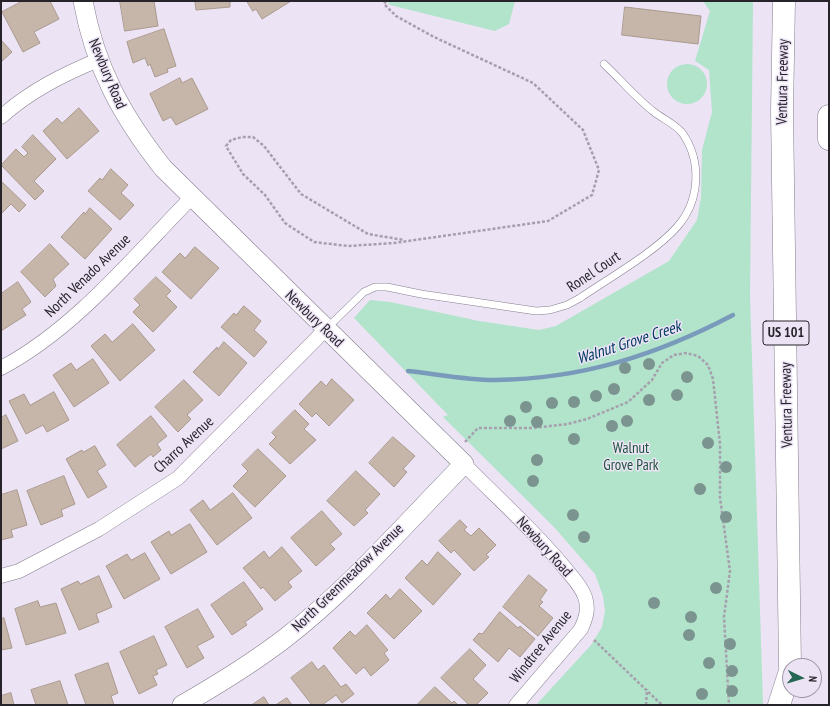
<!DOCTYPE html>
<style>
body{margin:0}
#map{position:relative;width:830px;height:706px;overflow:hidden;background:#ece3f5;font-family:"PT Sans Narrow",sans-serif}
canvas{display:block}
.frame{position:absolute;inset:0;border:2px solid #27232a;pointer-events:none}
.north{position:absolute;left:782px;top:658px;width:40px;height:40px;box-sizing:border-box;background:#ece3f5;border:1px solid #9d96a4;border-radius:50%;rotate:95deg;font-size:11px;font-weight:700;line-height:16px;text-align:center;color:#27232a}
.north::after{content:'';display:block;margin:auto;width:14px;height:18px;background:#256655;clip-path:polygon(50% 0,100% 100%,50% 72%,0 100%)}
</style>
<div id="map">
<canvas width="830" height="706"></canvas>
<div class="frame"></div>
<div class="north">N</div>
</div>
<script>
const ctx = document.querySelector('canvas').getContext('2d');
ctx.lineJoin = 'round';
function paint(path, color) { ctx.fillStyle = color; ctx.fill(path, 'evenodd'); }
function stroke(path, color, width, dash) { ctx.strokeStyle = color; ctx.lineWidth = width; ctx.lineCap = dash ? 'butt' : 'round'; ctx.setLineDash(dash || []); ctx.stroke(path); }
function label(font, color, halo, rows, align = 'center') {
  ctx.font = font + ' "PT Sans Narrow",sans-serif'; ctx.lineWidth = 3; ctx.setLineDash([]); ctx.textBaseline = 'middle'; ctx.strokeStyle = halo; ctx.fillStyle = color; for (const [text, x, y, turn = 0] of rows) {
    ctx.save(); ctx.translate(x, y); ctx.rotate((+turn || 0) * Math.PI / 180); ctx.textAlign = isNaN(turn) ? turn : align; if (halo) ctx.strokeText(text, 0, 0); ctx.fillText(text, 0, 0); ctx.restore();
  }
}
const green = new Path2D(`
 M387,1H515L509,24L495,31L390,5Z
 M703,1H753L750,296L763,705H536L591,645L602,627L605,611L603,596L595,574L553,526L443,417L448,415L354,318L370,300L390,302L479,321L539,330L556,326L669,261L697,220L701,197L702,150L712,112L709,70L695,61L710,11Z
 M667 84a20 20 0 1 1 40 0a20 20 0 1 1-40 0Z`);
const stream = new Path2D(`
 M408,371C436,374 466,380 495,380C582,379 657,355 733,315`);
const building = new Path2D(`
 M23,1H50L59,19L34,32L40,43L23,52L2,12Z
 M120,1H154L158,26L125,31Z
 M190,1H230V7L196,10L195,2Z
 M247,1H291L262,19L256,9L253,11Z
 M625,7L701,16L698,44L622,35Z
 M164,29L176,66L167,69L168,72L155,77L150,64L148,66L145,58L133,63L127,42Z
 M1,40L12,52L1,62Z
 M180,78L182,83L192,78L208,109L176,125L171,117L163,121L150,94Z
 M79,108L99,131L67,159L43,131L57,118L62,123Z
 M33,135L56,159L34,181L44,191L35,200L1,165L16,149L24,157L28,153L22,147Z
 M111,169L128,185L121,193L134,205L120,220L88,191L100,178L102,180Z
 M1,181L26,205L19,212L11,204L1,214Z
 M90,208L112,229L85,259L61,237L84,212L85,214Z
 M50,244L69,264L53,279L56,286L45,297L21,272Z
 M195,247L219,268L191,299L162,272L180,253L185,258Z
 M156,277L171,291L166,296L177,307L153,332L133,312L140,305L134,299Z
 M18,282L31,302L22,309L26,315L1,331V294Z
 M244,306L261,321L254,330L267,342L254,357L221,327L234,313L236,315Z
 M133,324L155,350L120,381L91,346L105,334L112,342Z
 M224,342L247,363L219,396L193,372L217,347L218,349Z
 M93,359L109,383L74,407L53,375L71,363L76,370Z
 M332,379L354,400L329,426L316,413L312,417L299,404L321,381L326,386Z
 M184,380L203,400L187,415L191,419L178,432L155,407Z
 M54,392L69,420L47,432L43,425L26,434L9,401L24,394L30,405Z
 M295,410L309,424L304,429L316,440L290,464L269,444L276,437L272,433Z
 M6,415L18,441L1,449V418Z
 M151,416L167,436L157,444L161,450L153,457L151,454L135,467L117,445Z
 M393,437L415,456L403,469L407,472L394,487L369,463Z
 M95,446L106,465L97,471L107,487L88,498L66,459L82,450L83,452Z
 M258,449L286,476L255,507L233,486L248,471L242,465Z
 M356,471L380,494L365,510L368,513L354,526L327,501Z
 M64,476L75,504L61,510L63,516L41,525L27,491Z
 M17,490L27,525L11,530L13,537L1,540V495Z
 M233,493L252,518L217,545L190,510L203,500L210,510Z
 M322,511L342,534L330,544L335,549L316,566L291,538Z
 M460,520L467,527L464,530L471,536L479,528L496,545L486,555L489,557L474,571L454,550L451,553L439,541Z
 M190,524L207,552L171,574L151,542L169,531L171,535Z
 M282,547L302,571L288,582L292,587L275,601L263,587L261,589L243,568L264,551L269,558Z
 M438,552L461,574L433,605L405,578L422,560L427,565Z
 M145,553L160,579L124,599L106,566L127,554L131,560Z
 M529,575L547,590L540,600L543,602L539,606L553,618L538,636L503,607Z
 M99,576L112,607L96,614L99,622L79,630L61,589L78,581L80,584Z
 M244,582L263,609L245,622L247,625L232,635L211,605Z
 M400,589L422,611L394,639L367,613L386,594L390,599Z
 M38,601L40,607L56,603L66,633L26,645L15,609Z
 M198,609L214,637L197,646L204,658L187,668L165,627Z
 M500,612L518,628L520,626L535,639L520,657L509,648L498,662L473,640L479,633L482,634Z
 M4,618L12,648L1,650V619Z
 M367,625L388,650L384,653L389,660L371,676L364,667L356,674L333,648L350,631L355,636Z
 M154,636L167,665L156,670L158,674L153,676L157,685L139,694L120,652Z
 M470,649L486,665L473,679L488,693L476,705H469L441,678Z
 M312,662L318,670L324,665L341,687L346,684L354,694L342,703L336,695L322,705H312L291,678Z
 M108,663L118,693L111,696L114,705H86L75,675Z
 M60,681L68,705H36L31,690Z
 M435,687L452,703L454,701L458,705H417Z
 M11,693L14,705H1V696Z
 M264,697L269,705H252Z
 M287,698L292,705H276Z`);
const path = new Path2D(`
 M386,1L384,4L396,16L434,37L533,83L583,130L599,170L592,195L548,221L394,243L348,246L314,242L285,223L265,195L243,174L226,146L231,140L242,137H253L264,146L301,194L368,234L404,240
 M465,442L478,428H533L568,424L587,419L628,402L652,380L662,363L674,355L686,353L698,356L708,365L713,379L720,444V498L730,571L724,617L729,705
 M594,640L662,705
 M646,705L647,689`);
const lane = new Path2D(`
 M327,328L364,292L375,287H387L421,294L536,311L550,310L567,305L580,298C609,278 655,252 677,227C700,201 702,162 683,134C677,125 663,119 654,112C636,98 621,80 604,64`);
const street = new Path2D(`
 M1,117C30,91 62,75 98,60
 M1,368C75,329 133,257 191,198
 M464,464C497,498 534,530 564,567C571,576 581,585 585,597C589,609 586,618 581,629L516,705
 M1,576L19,571L99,529L178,478L325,330`);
const secondary = new Path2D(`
 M83,1C95,67 122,116 163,168L464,464C406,523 349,589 284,639C251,664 217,685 182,705`);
const highway = new Path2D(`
 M784,1L782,111L790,666
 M829,116V139
 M779,705L790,671`);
const trees = [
 [649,364],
 [625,368],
 [687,377],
 [614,389],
 [677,395],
 [596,396],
 [649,400],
 [574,402],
 [552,403],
 [526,407],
 [510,421],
 [627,421],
 [537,422],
 [612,426],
 [574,439],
 [708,443],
 [537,460],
 [726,467],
 [533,481],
 [700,489],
 [573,515],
 [726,517],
 [584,537],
 [716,588],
 [654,603],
 [691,617],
 [689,635],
 [730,644],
 [709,663],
 [732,671],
 [732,691],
 [702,694]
];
const shields = [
 [786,333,46]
];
const shieldNames = [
 ["US 101",786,333]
];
const streetNames = [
 ["Newbury Road",107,74,67],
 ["Ventura Freeway",783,82,-89],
 ["Ronel Court",594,272,-34],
 ["North Venado Avenue",88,276,-44],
 ["Newbury Road",314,319,44],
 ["Ventura Freeway",787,405,-91],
 ["Charro Avenue",184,445,-43],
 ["Newbury Road",544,547,48],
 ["North Greenmeadow Avenue",348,578,-44],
 ["Windtree Avenue",541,647,-51]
];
const parkNames = [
 ["Walnut",631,449],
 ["Grove Park",631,466]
];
const waterNames = [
 ["Walnut Grove Creek",629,343,-18]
];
paint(green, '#b1e4ca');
stroke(stream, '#7a9abb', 4.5);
paint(building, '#c6b5a9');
stroke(building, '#aa998d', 1);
stroke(lane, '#857d8d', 8);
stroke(street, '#857d8d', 15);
stroke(secondary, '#857d8d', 20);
stroke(highway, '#857d8d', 23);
stroke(path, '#a69fad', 2.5, [3, 2]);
stroke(lane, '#fff', 7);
stroke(street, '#fff', 14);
stroke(secondary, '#fff', 19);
stroke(highway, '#fff', 22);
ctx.fillStyle = '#7c9490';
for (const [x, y] of trees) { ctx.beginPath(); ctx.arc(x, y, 6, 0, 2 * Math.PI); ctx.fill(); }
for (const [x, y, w] of shields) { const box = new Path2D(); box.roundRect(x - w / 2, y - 12, w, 24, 3); ctx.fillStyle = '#ece3f5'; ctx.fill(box); stroke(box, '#27232a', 1); }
label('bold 14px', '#27232a', null, shieldNames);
label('15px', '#27232a', '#ece3f5', streetNames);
label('15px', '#20533d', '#ece3f5', parkNames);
label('italic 16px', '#033a62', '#ece3f5', waterNames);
</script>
